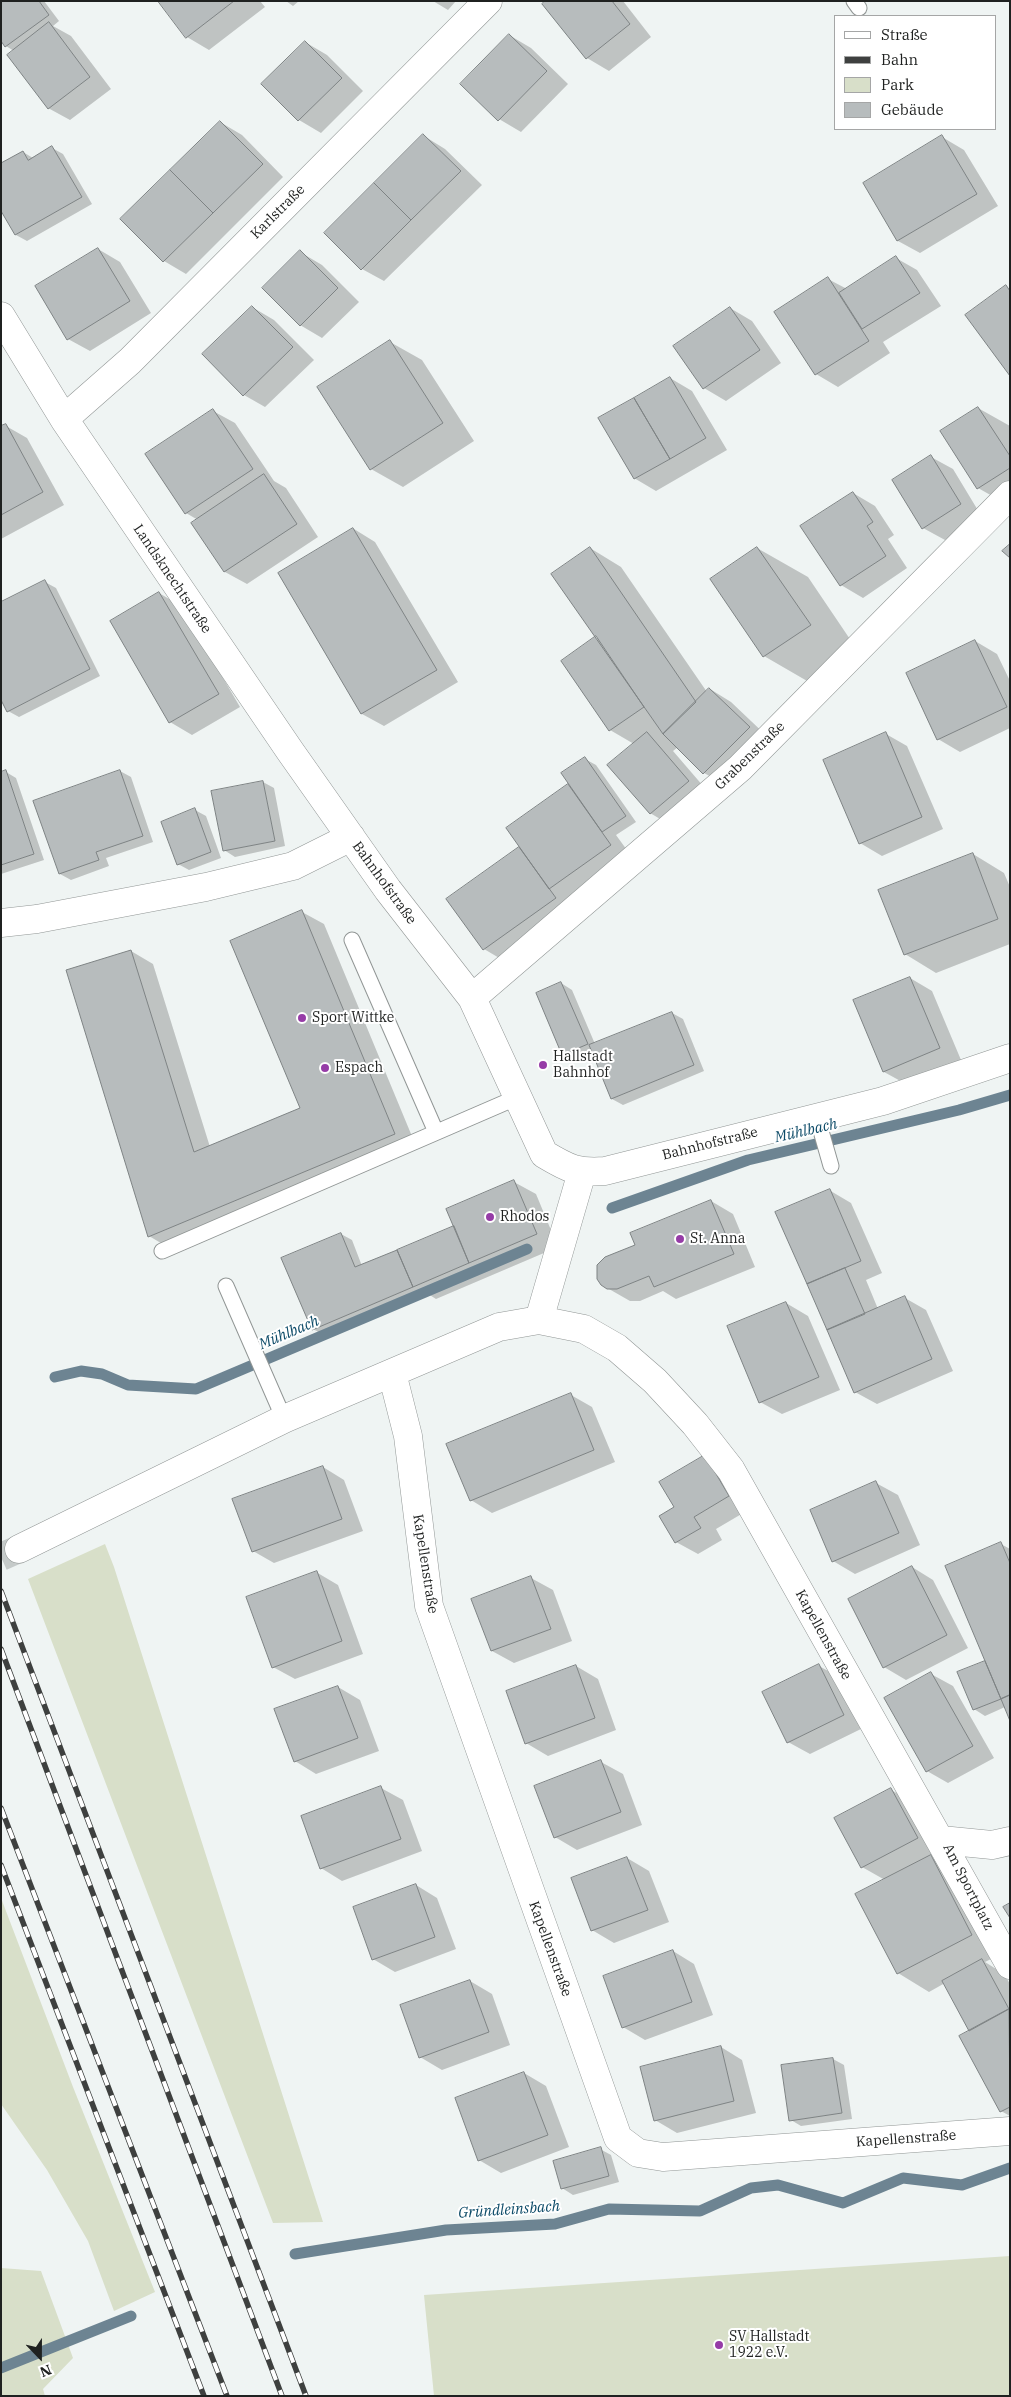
<!DOCTYPE html>
<meta charset="utf-8">
<style>
body{margin:0}
#map{position:relative;width:1011px;height:2397px;overflow:hidden;background:#eff4f3;font-family:"IBM Plex Serif",serif}
canvas{display:block}
.frame{position:absolute;inset:0;border:2px solid #1f2120;pointer-events:none}
.legend{position:absolute;left:834px;top:15px;width:162px;height:115px;box-sizing:border-box;background:#fff;border:1px solid #a5a6a6;margin:0;padding:6px 9px;list-style:none;font-size:15px;color:#1f2120}
.legend li{display:flex;align-items:center;gap:10px;height:25px}
.legend b{width:25px;border:1px solid #a5a6a6}
.north{position:absolute;left:15px;top:2332px;width:50px;height:50px;-webkit-text-stroke:4px #fff;paint-order:stroke;rotate:158deg;font-size:14px;font-weight:700;line-height:20px;text-align:center;color:#1f2120}
.north::after{content:'';display:block;margin:auto;width:18px;height:22px;background:#1f2120;clip-path:polygon(50% 0,100% 100%,50% 72%,0 100%)}
</style>
<div id="map">
<canvas width="1011" height="2397"></canvas>
<div class="frame"></div>
<ul class="legend">
<li><b style="height:6px;background:#fff"></b>Straße</li>
<li><b style="height:6px;background:#3e403f"></b>Bahn</li>
<li><b style="height:14px;background:#d8dfc9"></b>Park</li>
<li><b style="height:14px;background:#b7bcbd"></b>Gebäude</li>
</ul>
<div class="north">N</div>
</div>
<script>
const ctx = document.querySelector('canvas').getContext('2d');
ctx.lineJoin = 'round';
function paint(path, color) { ctx.fillStyle = color; ctx.fill(path, 'evenodd'); }
function stroke(path, color, width, dash) { ctx.strokeStyle = color; ctx.lineWidth = width; ctx.lineCap = dash ? 'butt' : 'round'; ctx.setLineDash(dash || []); ctx.stroke(path); }
function label(font, color, halo, rows, align = 'center') {
  ctx.font = font + ' "IBM Plex Serif",serif'; ctx.lineWidth = 4; ctx.setLineDash([]); ctx.textBaseline = 'middle'; ctx.strokeStyle = halo; ctx.fillStyle = color; for (const [text, x, y, turn = 0] of rows) {
    ctx.save(); ctx.translate(x, y); ctx.rotate((+turn || 0) * Math.PI / 180); ctx.textAlign = isNaN(turn) ? turn : align; if (halo) ctx.strokeText(text, 0, 0); ctx.fillText(text, 0, 0); ctx.restore();
  }
}
const green = new Path2D(`
 M105,1544L114,1567L323,2222L273,2223L28,1579Z
 M1,1898L73,2087L155,2292L114,2311L88,2241L47,2170L1,2104Z
 M1010,2256V2396H434L424,2295Z
 M1,2268L41,2271L73,2358L43,2389L45,2396H1Z`);
const shadow = new Path2D(`
 M1,1H44L59,21L53,26L71,36L111,89L70,120L48,108L14,51L6,46L1,39Z
 M160,1H260L265,7L209,50L187,37Z
 M286,1H299L293,6Z
 M433,1H456L448,10Z
 M547,1H623L651,37L609,71L587,58Z
 M509,35L531,48L568,84L521,132L499,119Z
 M305,42L327,55L363,91L321,133L299,120Z
 M220,122L242,135L283,177L186,274L164,261L122,219Z
 M424,136L445,149L482,185L384,281L362,269Z
 M942,137L964,150L998,206L920,253L898,241L864,184Z
 M52,148L63,154L92,204L27,241L16,235L1,208L23,152L33,158Z
 M98,249L120,262L151,313L90,351L68,339Z
 M300,252L322,265L359,302L322,338L300,325Z
 M896,258L917,270L941,306L883,342L890,353L838,387L816,374L828,279L847,289Z
 M252,307L274,320L314,360L265,407L244,395Z
 M730,308L752,321L781,363L726,401L704,388L675,346Z
 M390,342L422,360L474,441L403,487L371,469Z
 M670,378L692,391L727,450L656,491L634,478Z
 M978,408L1010,426V506L978,488Z
 M213,411L235,423L274,481L286,488L318,537L247,584L225,572L193,523L198,520L186,513Z
 M6,426L27,438L64,505L1,539V428Z
 M931,457L953,469L982,517L945,540L923,528Z
 M853,493L875,506L894,535L888,539L907,568L863,598L841,585Z
 M354,529L375,542L458,682L384,726L362,714L279,573Z
 M590,548L621,567L707,692L710,689L731,702L771,740L726,785L704,773L678,747L673,751L710,794L672,826L650,813L634,744L610,730L597,637Z
 M757,548L808,577L860,654L814,685L764,656Z
 M45,582L56,588L100,676L19,717L8,711Z
 M159,593L181,606L240,707L192,735L170,722Z
 M975,641L997,654L1010,681V728L960,752L938,739Z
 M886,734L907,746L943,829L882,856L860,843Z
 M585,759L596,765L636,822L616,835L632,857L506,962L484,949L448,899L521,848L568,785L573,789Z
 M120,771L131,777L153,842L106,858L109,866L71,880L60,874Z
 M6,772L16,778L44,860L1,874V773Z
 M263,782L274,788L285,846L235,857L224,850Z
 M195,810L206,816L221,858L189,870L178,864Z
 M973,854L1004,873L1010,887V944L936,973L905,954Z
 M302,912L324,924L416,1146L171,1249L149,1236L67,971L131,951L153,964L210,1147L301,1109Z
 M910,978L932,991L961,1060L906,1084L884,1072L855,1001Z
 M561,983L572,990L595,1044L672,1013L683,1019L704,1071L623,1105L612,1099L593,1052L574,1060L563,1054Z
 M514,1182L536,1194L558,1247L436,1299L425,1292L324,1335L313,1329L341,1234L352,1240L362,1266L455,1226Z
 M829,1190L851,1203L882,1273L866,1280L878,1309L905,1298L926,1310L953,1371L877,1404L855,1392L777,1213Z
 M711,1201L733,1214L755,1267L676,1299L663,1291L640,1301H630L602,1285L637,1246Z
 M786,1303L808,1316L840,1390L782,1414L760,1402Z
 M571,1395L592,1407L615,1462L492,1513L471,1500Z
 M705,1456L750,1509L716,1529L722,1540L698,1554L676,1542V1507Z
 M323,1467L344,1480L363,1531L274,1563L253,1551Z
 M876,1483L898,1495L920,1545L855,1574L833,1561Z
 M1001,1544L1010,1549V1717L1005,1707L985,1716L974,1709L986,1661Z
 M912,1567L933,1580L968,1648L906,1680L884,1667Z
 M316,1572L338,1585L363,1654L295,1679L273,1667Z
 M531,1578L553,1590L572,1641L514,1663L492,1651L473,1600Z
 M576,1666L598,1679L616,1730L548,1756L526,1743Z
 M819,1666L841,1678L865,1727L810,1754L788,1742Z
 M931,1674L953,1686L994,1758L948,1783L927,1771Z
 M338,1687L360,1700L379,1751L316,1774L295,1761Z
 M601,1762L623,1774L642,1825L577,1850L555,1837Z
 M381,1788L403,1800L422,1851L342,1881L321,1868Z
 M891,1790L913,1802L939,1851L929,1856L962,1875L1003,1953L985,1962L1004,1974L1010,1984V2116L1001,2111L971,2031L945,1983L929,1992L898,1973L885,1880L862,1867Z
 M627,1858L649,1871L669,1922L614,1943L592,1930Z
 M416,1885L437,1898L456,1949L395,1972L373,1959Z
 M673,1951L694,1964L713,2015L645,2040L623,2027Z
 M470,1981L492,1994L510,2045L442,2070L420,2057Z
 M721,2047L742,2060L756,2113L677,2133L655,2120Z
 M833,2059L844,2065L852,2119L801,2126L791,2120Z
 M524,2073L546,2086L569,2147L501,2173L479,2160Z
 M600,2149L611,2155L619,2182L573,2195L562,2188Z`);
const stream = new Path2D(`
 M612,1208L748,1160L959,1110L1010,1095
 M55,1377L81,1371L102,1374L128,1385L196,1389L527,1249
 M295,2254L446,2230L555,2224L609,2209L700,2211L751,2188L778,2185L843,2203L903,2178L962,2185L1010,2168
 M1,2368L131,2316`);
const building = new Path2D(`
 M1,1H39L49,15L5,47L1,41Z
 M158,1H234L186,38Z
 M545,1H612L630,24L586,59L542,4Z
 M49,22L90,77L48,109L7,55Z
 M509,34L547,71L498,121L460,84Z
 M305,41L342,78L298,121L261,84Z
 M220,121L263,164L213,213L170,170Z
 M423,134L461,171L411,220L374,183Z
 M942,135L977,194L897,241L863,183Z
 M52,146L82,197L15,235L1,211V163L23,151L28,160Z
 M170,170L213,213L163,262L120,219Z
 M374,183L411,220L361,270L324,233Z
 M98,248L130,301L67,340L35,286Z
 M300,250L338,288L300,326L262,288Z
 M896,256L920,293L862,329L839,293Z
 M828,277L869,341L815,375L774,312Z
 M1006,285L1010,291V376L965,315Z
 M252,306L293,347L243,396L202,354Z
 M730,307L760,350L703,389L673,346Z
 M390,340L443,423L370,470L317,387Z
 M670,377L706,438L670,459L634,398Z
 M634,398L670,459L634,479L598,418Z
 M978,407L1010,456V468L977,489L940,431Z
 M213,409L253,469L185,514L145,454Z
 M6,424L43,492L1,515V426Z
 M931,455L961,504L922,529L892,480Z
 M264,474L297,524L224,572L191,523Z
 M853,492L873,522L867,526L886,556L840,586L800,526Z
 M353,528L437,670L361,714L278,573Z
 M1010,544V558L1002,551Z
 M590,547L696,702L663,734L551,574Z
 M757,547L811,625L763,657L710,579Z
 M45,580L90,669L7,712L1,700V602Z
 M159,592L219,694L169,723L110,621Z
 M596,636L644,707L609,731L561,661Z
 M975,640L1007,707L937,740L906,673Z
 M709,688L750,727L703,774L663,734Z
 M647,732L689,781L650,814L607,765Z
 M886,732L922,817L859,844L823,760Z
 M585,757L626,816L602,832L561,773Z
 M6,770L34,854L1,865V772Z
 M120,770L143,836L96,852L99,860L59,874L33,801Z
 M263,781L275,841L223,851L211,791Z
 M568,784L611,845L549,889L506,828Z
 M195,808L211,852L177,865L161,822Z
 M519,847L556,898L483,950L446,899Z
 M973,853L998,919L904,955L878,890Z
 M302,910L395,1134L148,1237L66,970L131,950L194,1152L300,1108L230,941Z
 M910,977L940,1048L883,1072L853,1000Z
 M561,982L588,1044L562,1055L536,993Z
 M672,1012L694,1065L611,1099L589,1045Z
 M514,1180L537,1234L469,1263L446,1209Z
 M830,1189L861,1261L807,1284L775,1212Z
 M711,1200L734,1254L654,1287L649,1276L617,1289H607L601,1285L597,1279V1265L605,1257L635,1245L630,1233Z
 M454,1226L469,1263L413,1287L397,1250Z
 M341,1233L355,1267L397,1250L413,1287L312,1330L281,1258Z
 M845,1268L865,1314L827,1330L807,1284Z
 M905,1296L932,1359L854,1393L827,1330Z
 M786,1302L819,1377L759,1403L727,1326Z
 M571,1393L594,1450L470,1501L446,1444Z
 M705,1455L729,1496L694,1517L701,1528L675,1543L659,1516L674,1507L659,1482Z
 M323,1466L342,1519L252,1552L232,1499Z
 M876,1481L899,1533L832,1562L810,1510Z
 M1001,1542L1010,1563V1695L1001,1699L945,1566Z
 M912,1566L947,1635L883,1668L848,1599Z
 M317,1571L342,1641L272,1668L246,1597Z
 M531,1576L551,1629L491,1651L471,1599Z
 M985,1661L1001,1699L973,1710L957,1672Z
 M819,1664L844,1715L787,1743L762,1692Z
 M576,1665L595,1718L525,1744L506,1691Z
 M931,1672L973,1746L926,1772L884,1698Z
 M338,1686L358,1738L294,1762L274,1709Z
 M1010,1695V1721L1001,1699Z
 M601,1760L621,1812L554,1838L534,1786Z
 M381,1786L401,1839L320,1869L301,1816Z
 M891,1788L918,1838L861,1868L834,1818Z
 M931,1855L972,1935L897,1974L855,1894Z
 M627,1857L648,1910L591,1931L571,1878Z
 M416,1884L435,1937L372,1960L353,1907Z
 M1010,1903V1918L1003,1907Z
 M673,1950L692,2002L622,2028L603,1976Z
 M982,1959L1009,2009L969,2031L942,1981Z
 M470,1980L489,2032L419,2058L400,2005Z
 M1009,2009L1010,2107L1000,2112L959,2036Z
 M721,2046L734,2101L654,2121L640,2067Z
 M833,2058L842,2113L789,2121L781,2065Z
 M524,2072L548,2135L478,2161L455,2098Z
 M601,2147L609,2176L561,2189L553,2161Z`);
const streetTunnel = new Path2D(`
 M1,1557L19,1549`);
const lane = new Path2D(`
 M854,1L859,8
 M352,940L436,1132
 M817,1117L831,1166
 M162,1251L518,1097
 M226,1286L284,1419`);
const street = new Path2D(`
 M1,316L64,419L290,751L388,890L472,998L544,1154C569,1169 577,1173 605,1171L883,1101L1010,1058
 M64,419L130,361L488,1
 M1,923L37,919L206,887L293,866L351,837
 M472,998L740,768L1010,495
 M539,1320L582,1172
 M392,1373L408,1436L429,1606L618,2138L638,2153L663,2157L1010,2131
 M19,1549L284,1419L499,1327L539,1320L584,1329L617,1348L655,1381L695,1424L731,1470L1010,1965
 M941,1840L992,1845L1010,1841`);
const rail = new Path2D(`
 M1,1591L306,2396
 M1,1649L282,2396
 M1,1808L227,2396
 M1,1865L204,2396`);
const markers = [
 [302,1018,5,"#963ca7"],
 [543,1065,5,"#963ca7"],
 [325,1068,5,"#963ca7"],
 [490,1217,5,"#963ca7"],
 [680,1239,5,"#963ca7"],
 [719,2345,5,"#963ca7"]
];
const streetNames = [
 ["Karlstraße",278,212,-45],
 ["Landsknechtstraße",172,579,56],
 ["Grabenstraße",750,756,-44],
 ["Bahnhofstraße",384,883,54],
 ["Bahnhofstraße",710,1144,-14],
 ["Kapellenstraße",425,1564,81],
 ["Kapellenstraße",823,1635,61],
 ["Am Sportplatz",968,1887,63],
 ["Kapellenstraße",550,1949,70],
 ["Kapellenstraße",906,2139,-4]
];
const poiNames = [
 ["Sport Wittke",312,1018],
 ["Hallstadt",553,1057],
 ["Bahnhof",553,1073],
 ["Espach",335,1068],
 ["Rhodos",500,1217],
 ["St. Anna",690,1239],
 ["SV Hallstadt",729,2337],
 ["1922 e.V.",729,2353]
];
const waterNames = [
 ["Mühlbach",806,1131,-13],
 ["Mühlbach",289,1333,-23],
 ["Gründleinsbach",509,2210,-4]
];
paint(green, '#d8dfc9');
paint(shadow, '#0003');
stroke(stream, '#6d8492', 11);
paint(building, '#b7bcbd');
stroke(building, '#7e8384', 1);
stroke(streetTunnel, '#c5cac9', 28, [28, 14]);
stroke(lane, '#919695', 17);
stroke(street, '#919695', 29);
stroke(lane, '#fff', 15);
stroke(street, '#fff', 28);
stroke(rail, '#3e403f', 5.5);
stroke(rail, '#fff', 4, [11]);
for (const [x, y, r, color] of markers) { const dot = new Path2D(); dot.arc(x, y, r, 0, 2 * Math.PI); ctx.fillStyle = color; ctx.fill(dot); stroke(dot, '#fff', 2); }
label('14px', '#1f2120', '#fff', streetNames);
label('14px', '#1f2120', '#fff', poiNames, 'left');
label('italic 15px', '#0d4b68', '#fff', waterNames);
</script>
